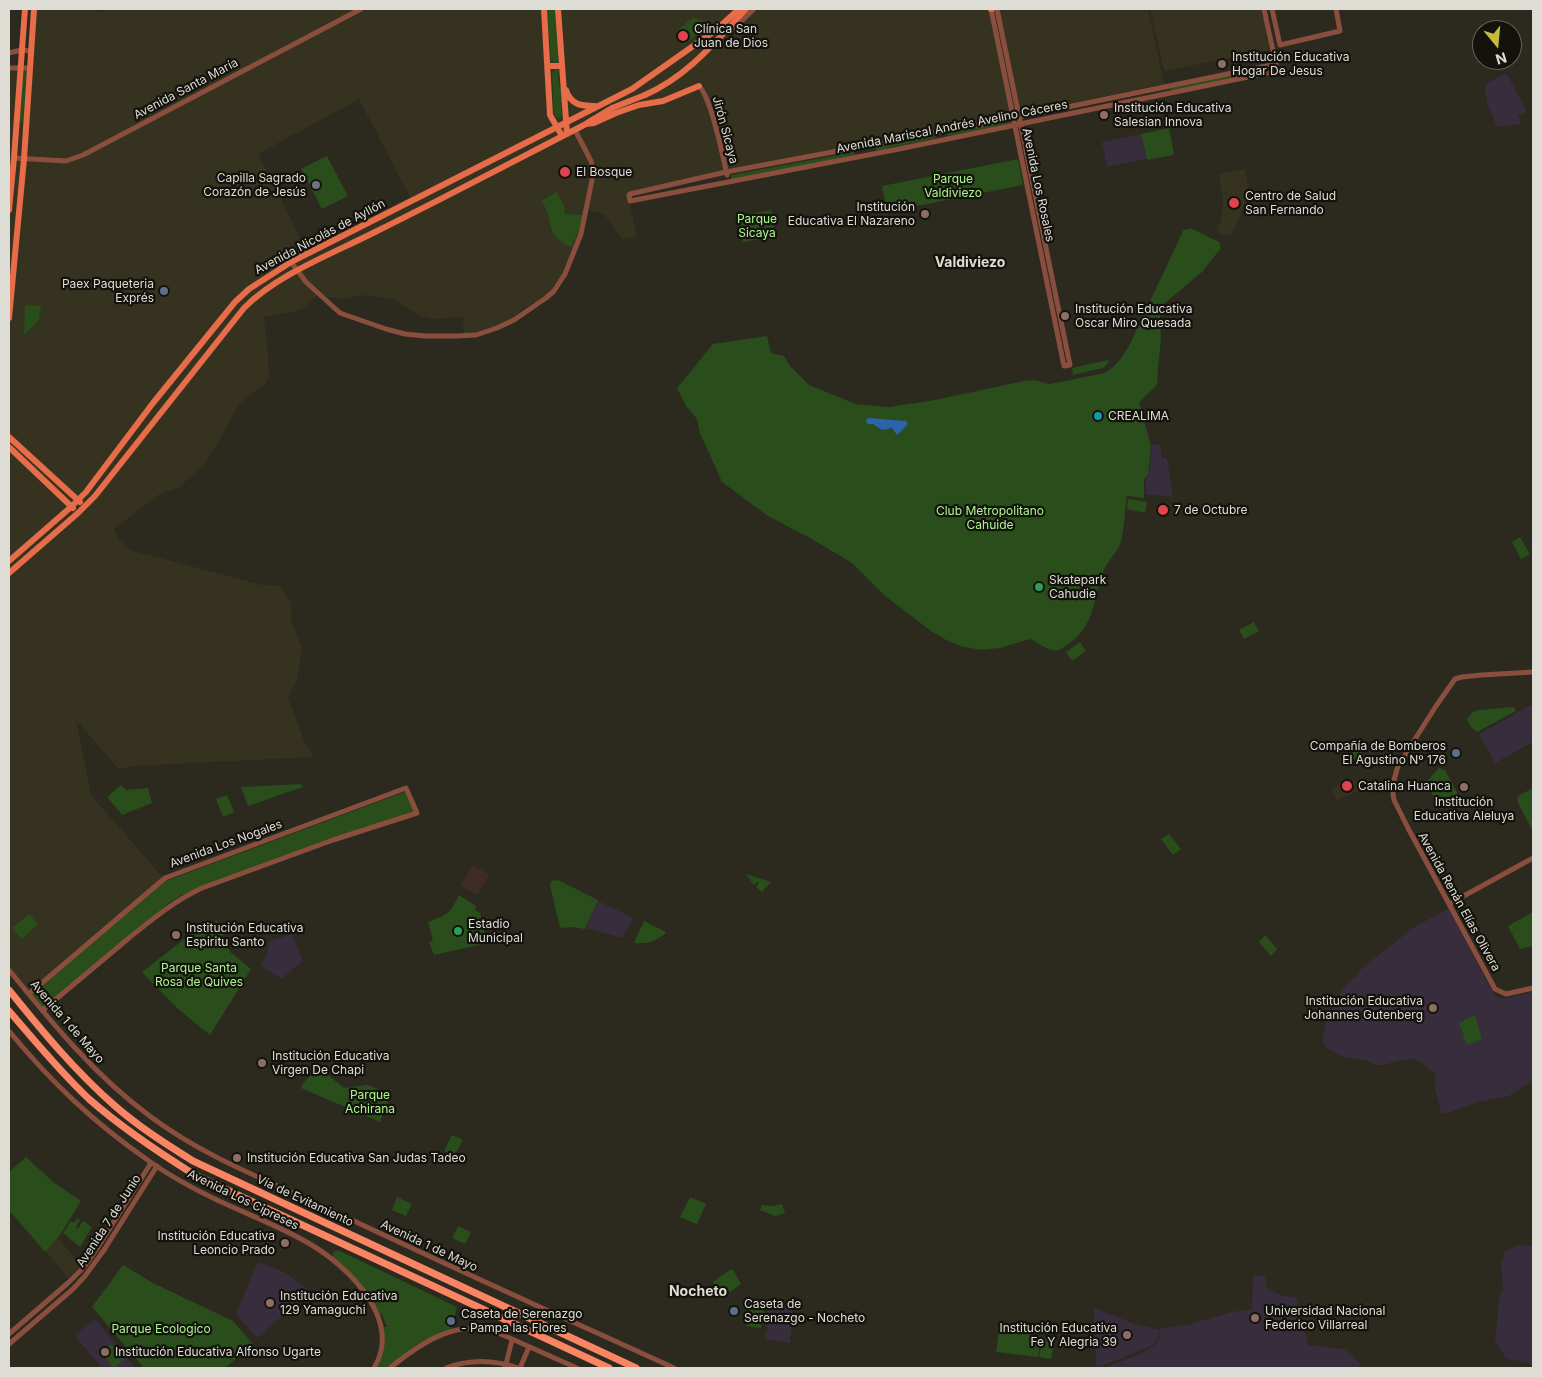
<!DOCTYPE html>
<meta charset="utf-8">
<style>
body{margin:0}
#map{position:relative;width:1542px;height:1377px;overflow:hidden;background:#2c2a1e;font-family:Inter,sans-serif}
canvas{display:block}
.frame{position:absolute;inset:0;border:10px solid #deddd5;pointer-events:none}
.north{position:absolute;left:1472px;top:20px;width:50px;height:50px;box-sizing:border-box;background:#14120d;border:1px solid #65635d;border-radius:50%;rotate:163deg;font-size:14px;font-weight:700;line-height:20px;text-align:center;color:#deddd5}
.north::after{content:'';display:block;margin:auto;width:18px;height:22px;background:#c7bb3c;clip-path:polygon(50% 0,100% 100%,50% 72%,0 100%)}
</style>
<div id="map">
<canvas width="1542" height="1377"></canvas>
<div class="frame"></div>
<div class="north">N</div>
</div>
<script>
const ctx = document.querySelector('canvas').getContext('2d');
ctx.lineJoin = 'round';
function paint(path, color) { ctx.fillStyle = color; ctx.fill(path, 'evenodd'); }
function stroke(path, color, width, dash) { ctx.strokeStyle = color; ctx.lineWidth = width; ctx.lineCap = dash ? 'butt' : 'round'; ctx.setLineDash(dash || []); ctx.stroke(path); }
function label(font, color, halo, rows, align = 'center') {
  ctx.font = font + ' Inter,sans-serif'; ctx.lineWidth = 4.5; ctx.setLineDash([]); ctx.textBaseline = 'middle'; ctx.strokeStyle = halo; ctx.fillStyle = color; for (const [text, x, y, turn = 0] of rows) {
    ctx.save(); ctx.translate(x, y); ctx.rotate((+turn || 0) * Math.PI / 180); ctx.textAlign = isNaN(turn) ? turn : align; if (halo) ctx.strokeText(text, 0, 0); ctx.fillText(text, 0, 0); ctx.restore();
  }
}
const commercial = new Path2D(`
 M473,865L490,875L477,895L460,886Z`);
const built = new Path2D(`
 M36,9H97V13L107,9H1148L1164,84L991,120L627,193L637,236L622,239L604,214L585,209L579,234L562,276L548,294L536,302L523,308L513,319L495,328L475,333L464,334L463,317L433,319L418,315L393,299L360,295L346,299L316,296L301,310L264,317L268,354L269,376L265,385L256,390L239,404L224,432L204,465L178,488L158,495L114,529L119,540L130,550L262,585L280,586L291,603V619L302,649L297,680L288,698L304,741L314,757L132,766L119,769L76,720L91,795L161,875V879L29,993L9,975V70L32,66ZM359,99L410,197L307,251L258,154Z
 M1150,9H1261L1270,50L1164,71Z
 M1245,169L1248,187L1245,204L1234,230L1231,234L1224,235L1217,231L1221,218L1223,201L1219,174Z
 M1346,779L1358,782V791L1337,800L1331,790Z
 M58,1238L81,1265L68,1278L46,1251Z`);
const education = new Path2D(`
 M1504,74H1507L1527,112L1518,115L1521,124L1497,127L1488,105L1485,90L1487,84Z
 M1141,134L1146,159L1107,167L1102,142Z
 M1152,444L1160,445L1162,458H1167L1173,497L1146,494L1145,479L1149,475Z
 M1531,705H1533V742L1495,763L1479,734Z
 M598,901L633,918L622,938L586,928Z
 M1449,908L1494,995L1503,999L1533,992V1082L1526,1085L1509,1096L1478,1102L1445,1114L1441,1113L1440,1108L1435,1089V1073L1420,1062L1414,1059L1400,1060L1384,1065H1375L1368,1061L1344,1057L1334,1052L1327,1048L1322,1040L1326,1023L1344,987L1350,981L1358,975L1361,969L1413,928Z
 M292,934L303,961L296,966L282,979L261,966L268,951L269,941Z
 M1517,1245L1533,1246V1368L1527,1362L1511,1360L1506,1358L1495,1340L1499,1299L1503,1289L1501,1262L1505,1252Z
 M258,1262L284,1272L311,1291L257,1338L236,1314Z
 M1265,1275L1266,1285L1269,1290L1283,1296L1296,1297L1308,1345L1344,1349L1361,1364L1358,1368H1104L1142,1353L1154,1346L1159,1338L1161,1328L1187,1325L1232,1312L1252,1309L1253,1276Z
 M768,1301L791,1303L793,1305L790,1343L765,1339V1333L767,1332V1328L766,1326Z
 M1094,1308L1135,1324L1160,1330L1157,1340L1151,1346L1097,1368L1096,1364Z
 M95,1319L135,1368H102L75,1336Z`);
const green = new Path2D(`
 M547,9H557L559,61L556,63L551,61Z
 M694,18C696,18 709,23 711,23L684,45L675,32C683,28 687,20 694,18Z
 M1271,66L1272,71L1174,91L1171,90L1169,88Z
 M556,69L561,72L558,73L559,86L562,89L561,109L562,115L559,118L556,117L554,113L552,72Z
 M22,71H27L23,121H18Z
 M1011,120L1010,124L948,136L946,133Z
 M1169,128L1174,153L1173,155L1147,160L1141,134Z
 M935,134L936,138L876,151L875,146Z
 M854,152L855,155L731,180V175Z
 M327,156L348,196L322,209L301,169Z
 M1018,159L1023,185L887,212L882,186Z
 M556,192L564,205L565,214L583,215L578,234L571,247C542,235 556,219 541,201Z
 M771,210L776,236L743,242L738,216Z
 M1190,228L1219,242L1221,248L1202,272L1160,307L1161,340L1158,367L1157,384L1154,388L1139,402L1151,446L1148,475L1144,479V498L1127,496C1125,507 1124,533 1121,542C1117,553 1107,561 1103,572C1091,607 1095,632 1057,651L1048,649L1030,639L1000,648L981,650L961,646L946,640L931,631L884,595L852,563L810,538L768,516L722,482L700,433L697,419L686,406L677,388L713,344L767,336L771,353L784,356L790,366L809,385L856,404L889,407L935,400L1024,381L1035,380L1049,384L1055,383L1105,373L1113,367L1120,360L1129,346L1184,229L1186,230Z
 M25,305L41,306L39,320L24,335Z
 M1108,360L1109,362L1103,368L1073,375L1072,368Z
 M1128,499L1147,502L1145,513L1127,509Z
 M1520,537L1530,554L1521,559L1512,542Z
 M1254,622L1259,631L1244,639L1239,630Z
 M1080,642L1086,651L1072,661L1066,652Z
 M1514,707L1516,711L1477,732L1470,726L1467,719L1473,712L1479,710Z
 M1359,740L1363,757L1353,760L1349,742Z
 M1439,768L1445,770L1460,798L1440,809L1427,784L1428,780Z
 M301,784L303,787L248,806L241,787Z
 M121,785L126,790L148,788L152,803L122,815L108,798L109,795Z
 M1533,788V831L1518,803L1517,798L1520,795Z
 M407,791L415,812L258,866L182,895L169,903L43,1008L32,995L163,882Z
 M227,795L234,812L223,817L216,799Z
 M1169,834L1181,849L1173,855L1161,839Z
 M746,874L771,882L762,892L756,887L759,883L757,882L754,885Z
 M558,880L598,900L585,929L572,927L560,928L550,885L552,881Z
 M459,895L476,906L475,910L480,913L487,943L434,955L429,942L433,940L428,922C447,915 450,914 459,895Z
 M1533,912V946L1520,949L1508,926Z
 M29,914L38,924L22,939L12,928Z
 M217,921L230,952L251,969L210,1035L176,1007L142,972L196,930Z
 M644,921L666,932V933C655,942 647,944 634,943Z
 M1265,935L1277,949L1271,956L1259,942Z
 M1475,1015L1482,1039L1468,1045L1463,1037L1464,1036L1459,1023Z
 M318,1067L344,1088L368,1085L391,1095L380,1122L301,1088C306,1075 313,1078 318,1067Z
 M452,1135L463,1140L454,1156L444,1151Z
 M26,1157L53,1182L81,1201L58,1238L45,1252L9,1210V1172Z
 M397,1197L412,1204L406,1216L392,1210Z
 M690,1197L706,1204L697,1224L680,1217Z
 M782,1204L785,1213L775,1216L760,1210L762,1205L772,1206Z
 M77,1218L80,1220L76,1227L78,1229L83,1221L92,1227L80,1247L63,1233L71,1221L74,1223Z
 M458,1226L471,1232L465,1244L452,1238Z
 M338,1250L457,1307L451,1330L429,1338L414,1346L387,1368H377L383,1353L384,1327H387L382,1314L379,1313L333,1258V1252Z
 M123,1265L153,1283L233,1321L253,1344L225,1368H144L92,1307Z
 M731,1269L733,1270L741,1284L720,1299L715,1291L713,1282Z
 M749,1302L765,1304L761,1328L746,1326Z
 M999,1330L1041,1336L1038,1357L996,1352Z
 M1043,1337L1055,1339L1051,1359L1039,1357Z
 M111,1344L124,1359L114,1368L101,1353Z`);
const water = new Path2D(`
 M869,418L906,421L908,424L897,435L892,428L882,430L873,424H867L866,420Z`);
const minor = new Path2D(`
 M991,9L1064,366L1070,365L997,9
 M1264,9L1266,18V19L1276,64L1277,71L899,149L630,201L629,195L630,194L726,172L1014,118L1276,64
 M1272,9L1280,45L1340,31L1336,9
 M731,31L754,9
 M9,53L21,50L31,51
 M9,68H30
 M699,86C711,97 723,157 727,175
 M14,158L66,161L83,155L361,9
 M291,262L306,282L340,313L386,329L405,334L426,336H456L476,335L497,328L514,320L546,298L554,291L565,274L581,234L592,180L593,169L591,161L575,130
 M1533,672L1482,675L1462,677L1455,679L1436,706L1398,766L1392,787L1394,800L1408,828L1495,989L1506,994L1533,988
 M1449,904L1533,858
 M9,970C52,1023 95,1076 151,1117C206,1158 271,1182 333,1211C446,1265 560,1316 674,1368
 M29,994L165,878L406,788L417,813L333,840L202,888C174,901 153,919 129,938C100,962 72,986 43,1010
 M9,1031C52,1083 93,1122 149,1161C170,1176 192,1188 215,1199C246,1214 280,1226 310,1244C349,1267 403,1320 374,1368
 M9,1334L68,1283L84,1267L98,1247L151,1163
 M9,1344L73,1289L85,1276L104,1250L157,1166
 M390,1368C418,1345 455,1319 494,1331L577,1368
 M446,1368C470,1359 495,1360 518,1368
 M505,1368L512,1340
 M520,1368L529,1347`);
const major = new Path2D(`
 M544,9L550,115L562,136
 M558,9L567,134
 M991,9H992
 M548,66H562
 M566,90C571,105 581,106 595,106
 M587,123L612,108L645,95
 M9,210L14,158L25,9
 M9,318L24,159L34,9
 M9,437L80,502
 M9,447L73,508
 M9,561L71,507L86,492L153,403L235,302L249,289L291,262L632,89L716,30L739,9
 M9,573L78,513L95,496L244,308C278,274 332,254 375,232C446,197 516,160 586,124L594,123L616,113L639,105L663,101L699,86`);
const highway = new Path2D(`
 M9,990C42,1031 75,1071 115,1106C139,1127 166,1144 193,1161L636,1368
 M9,1011C35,1041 60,1072 89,1099C122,1128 158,1152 195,1175L609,1368`);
const majorBridge = new Path2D(`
 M645,95C688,76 715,42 746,9`);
const markers = [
 [683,36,6,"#e0444e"],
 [1222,64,5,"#8d6e63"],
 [1104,115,5,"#8d6e63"],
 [565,172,6,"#e0444e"],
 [316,185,5,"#6b7280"],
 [1234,203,6,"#e0444e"],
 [925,214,5,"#8d6e63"],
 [164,291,5,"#5c6f8a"],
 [1065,316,5,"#8d6e63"],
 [1098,416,5,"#0f9aa8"],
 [1163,510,6,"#e0444e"],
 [1039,587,5,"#2e9e5b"],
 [1456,753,5,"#5c6f8a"],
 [1347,786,6,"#e0444e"],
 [1464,787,5,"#8d6e63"],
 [458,931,5,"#2e9e5b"],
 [176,935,5,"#8d6e63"],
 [1433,1008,5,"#8d6e63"],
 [262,1063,5,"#8d6e63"],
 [237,1158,5,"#8d6e63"],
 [285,1243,5,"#8d6e63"],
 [270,1303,5,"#8d6e63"],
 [734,1311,5,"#5c6f8a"],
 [1255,1318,5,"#8d6e63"],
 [451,1321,5,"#5c6f8a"],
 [1127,1335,5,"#8d6e63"],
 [105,1352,5,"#8d6e63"]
];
const poiNames = [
 ["Clínica San",694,29],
 ["Juan de Dios",694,43],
 ["Institución Educativa",1232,57],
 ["Hogar De Jesus",1232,71],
 ["Institución Educativa",1114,108],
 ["Salesian Innova",1114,122],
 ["El Bosque",576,172],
 ["Capilla Sagrado",306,178,"right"],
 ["Corazón de Jesús",306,192,"right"],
 ["Centro de Salud",1245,196],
 ["San Fernando",1245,210],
 ["Institución",915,207,"right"],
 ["Educativa El Nazareno",915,221,"right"],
 ["Paex Paqueteria",154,284,"right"],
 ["Exprés",154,298,"right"],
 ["Institución Educativa",1075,309],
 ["Oscar Miro Quesada",1075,323],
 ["CREALIMA",1108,416],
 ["7 de Octubre",1174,510],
 ["Skatepark",1049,580],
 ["Cahudie",1049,594],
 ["Compañía de Bomberos",1446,746,"right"],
 ["El Agustino Nº 176",1446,760,"right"],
 ["Catalina Huanca",1358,786],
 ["Institución",1464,802,"center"],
 ["Educativa Aleluya",1464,816,"center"],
 ["Estadio",468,924],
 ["Municipal",468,938],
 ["Institución Educativa",186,928],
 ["Espiritu Santo",186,942],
 ["Institución Educativa",1423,1001,"right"],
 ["Johannes Gutenberg",1423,1015,"right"],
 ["Institución Educativa",272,1056],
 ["Virgen De Chapi",272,1070],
 ["Institución Educativa San Judas Tadeo",247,1158],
 ["Institución Educativa",275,1236,"right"],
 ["Leoncio Prado",275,1250,"right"],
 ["Institución Educativa",280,1296],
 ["129 Yamaguchi",280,1310],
 ["Caseta de",744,1304],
 ["Serenazgo - Nocheto",744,1318],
 ["Universidad Nacional",1265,1311],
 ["Federico Villarreal",1265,1325],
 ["Caseta de Serenazgo",461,1314],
 ["- Pampa las Flores",461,1328],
 ["Institución Educativa",1117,1328,"right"],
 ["Fe Y Alegria 39",1117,1342,"right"],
 ["Institución Educativa Alfonso Ugarte",115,1352]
];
const streetNames = [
 ["Avenida Santa María",186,89,-28],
 ["Avenida Mariscal Andrés Avelino Cáceres",952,127,-11],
 ["Jirón Sicaya",725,130,75],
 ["Avenida Los Rosales",1038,185,78],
 ["Avenida Nicolás de Ayllón",320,237,-28],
 ["Avenida Los Nogales",226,844,-20],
 ["Avenida Renán Elías Olivera",1459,902,61],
 ["Avenida 1 de Mayo",67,1022,49],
 ["Avenida Los Cipreses",243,1200,26],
 ["Vía de Evitamiento",305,1201,25],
 ["Avenida 7 de Junio",109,1221,-57],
 ["Avenida 1 de Mayo",429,1246,25]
];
const parkNames = [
 ["Parque",953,179],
 ["Valdiviezo",953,193],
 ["Parque",757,219],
 ["Sicaya",757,233],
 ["Club Metropolitano",990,511],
 ["Cahuide",990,525],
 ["Parque Santa",199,968],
 ["Rosa de Quives",199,982],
 ["Parque",370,1095],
 ["Achirana",370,1109],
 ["Parque Ecologico",161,1329]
];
const neighbourhoodNames = [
 ["Valdiviezo",970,263],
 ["Nocheto",698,1292]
];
paint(commercial, '#3f2c27');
paint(built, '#363220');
paint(education, '#372d3c');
paint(green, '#294d1b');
paint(water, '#2c63aa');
stroke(minor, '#894e3d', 5);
stroke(major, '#e66c4a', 6);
stroke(highway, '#f98564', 7);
stroke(majorBridge, '#e66c4a', 6);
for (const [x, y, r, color] of markers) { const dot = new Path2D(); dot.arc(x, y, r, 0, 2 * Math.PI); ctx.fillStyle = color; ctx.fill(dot); stroke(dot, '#14120d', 2); }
label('12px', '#deddd5', '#14120d', poiNames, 'left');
label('12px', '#deddd5', '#14120d', streetNames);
label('12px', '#aaf78e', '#14120d', parkNames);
label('bold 14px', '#deddd5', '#14120d', neighbourhoodNames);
</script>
